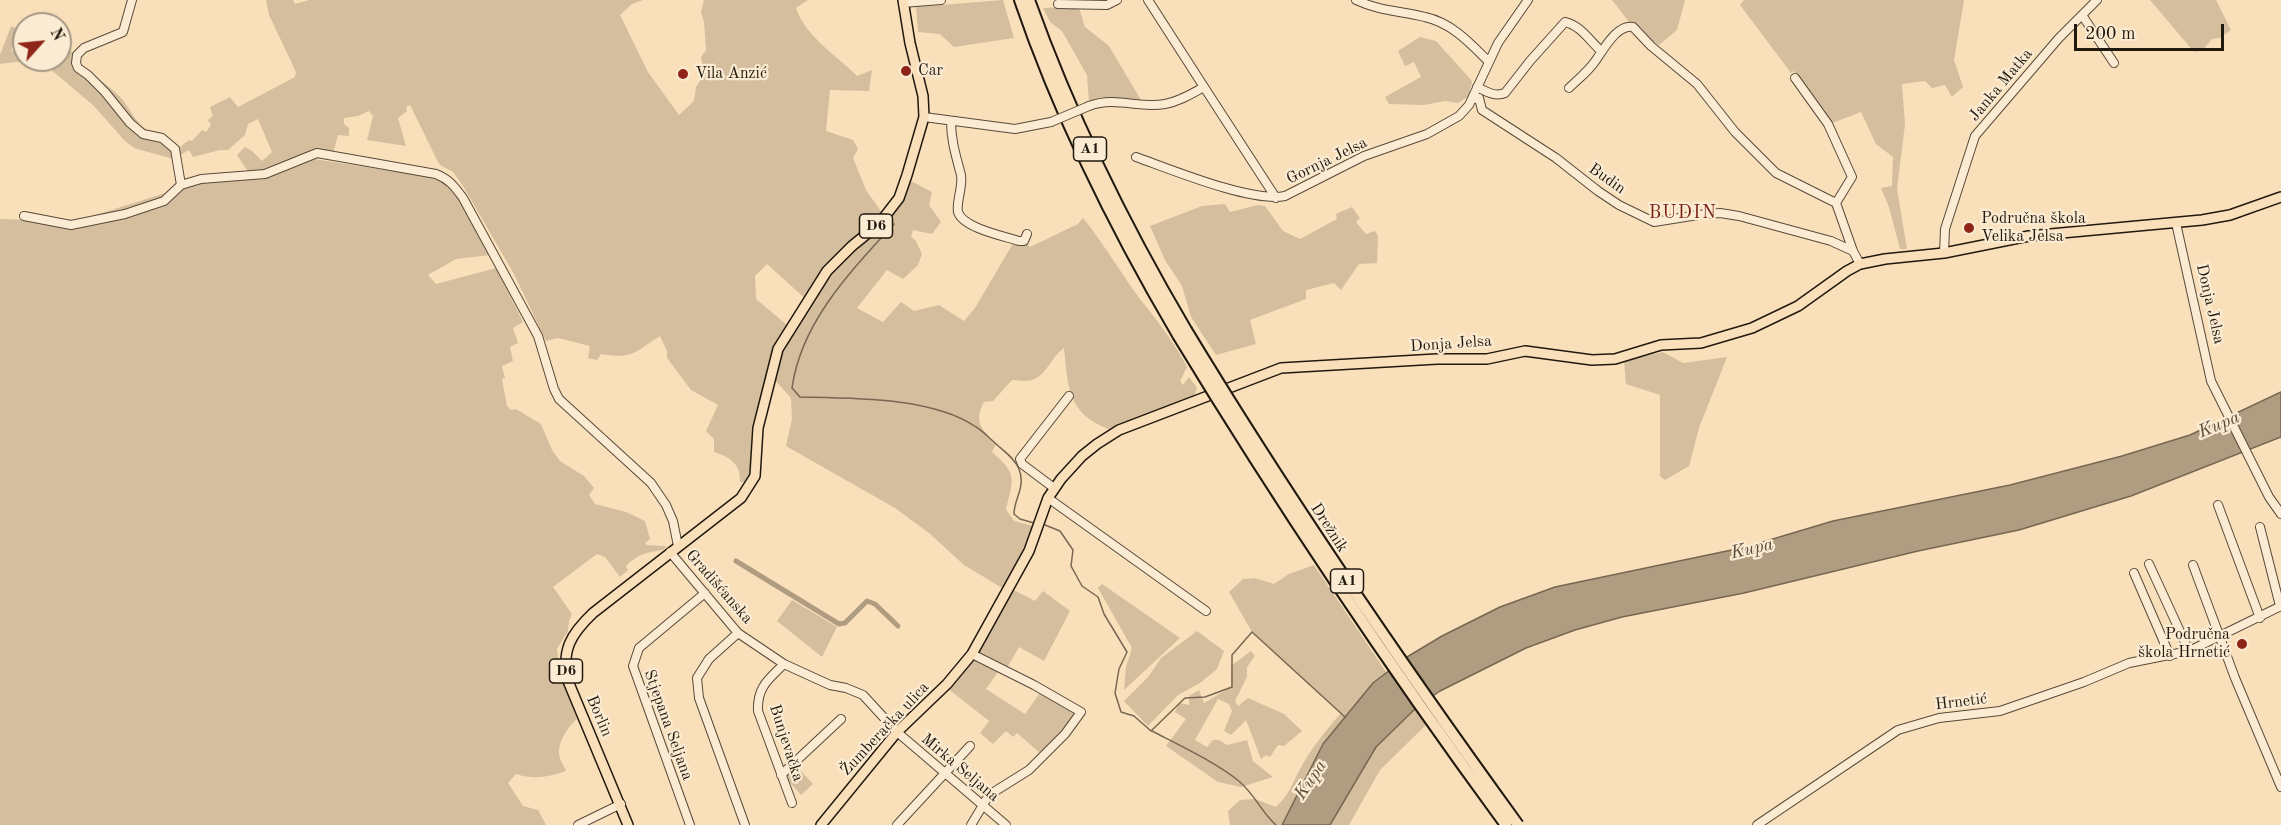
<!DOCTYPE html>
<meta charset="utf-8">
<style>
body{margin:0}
#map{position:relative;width:2281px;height:825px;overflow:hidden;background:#f9e0ba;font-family:"Old Standard TT",serif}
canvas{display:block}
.north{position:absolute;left:12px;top:12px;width:60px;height:60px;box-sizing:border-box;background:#fbebd2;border:2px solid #a49784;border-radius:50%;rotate:63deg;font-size:16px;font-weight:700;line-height:24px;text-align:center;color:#21180e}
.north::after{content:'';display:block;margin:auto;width:21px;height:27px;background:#8f2418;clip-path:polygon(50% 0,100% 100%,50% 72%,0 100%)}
.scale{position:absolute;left:2074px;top:24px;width:150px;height:27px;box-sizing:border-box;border:3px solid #21180e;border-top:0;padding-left:8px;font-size:18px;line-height:21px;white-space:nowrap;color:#21180e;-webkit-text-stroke:4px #fbebd2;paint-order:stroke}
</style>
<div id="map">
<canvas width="2281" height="825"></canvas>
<div class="north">N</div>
<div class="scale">200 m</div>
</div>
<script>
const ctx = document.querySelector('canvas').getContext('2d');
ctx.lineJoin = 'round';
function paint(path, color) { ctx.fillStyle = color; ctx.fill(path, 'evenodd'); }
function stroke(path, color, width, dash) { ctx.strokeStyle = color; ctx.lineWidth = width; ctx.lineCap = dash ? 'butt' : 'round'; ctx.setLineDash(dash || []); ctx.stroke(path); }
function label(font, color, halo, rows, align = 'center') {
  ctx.font = font + ' "Old Standard TT",serif'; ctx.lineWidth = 4.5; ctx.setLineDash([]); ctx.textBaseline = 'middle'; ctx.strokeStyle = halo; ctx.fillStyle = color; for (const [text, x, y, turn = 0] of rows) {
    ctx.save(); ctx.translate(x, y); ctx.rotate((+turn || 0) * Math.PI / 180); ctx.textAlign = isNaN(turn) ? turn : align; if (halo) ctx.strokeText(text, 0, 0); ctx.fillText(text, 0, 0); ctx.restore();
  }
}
const green = new Path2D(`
 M266,0H293L295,4L309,0H643L632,4L620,15L648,72L679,115L694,101L696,87L704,74L701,57L706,50L704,22L701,12L704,0H808L796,8C805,36 836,55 857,76L872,70L869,91L830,90L826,131L853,140L858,149L853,158L866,190L887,220L899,205L911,181L932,192L929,205L941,222L932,234L913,230L911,236L916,241L922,254L918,265L903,279L887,270L857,308L883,322L901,302L914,311L939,305L964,321L975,308L1015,240L1024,241L1030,247L1078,224L1083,218C1107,247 1124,280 1148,309C1163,328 1176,346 1187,367L1180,381L1183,385L1189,377L1197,388L1193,400L1111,432L1108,429C1067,413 1068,386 1064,348C1052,356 1046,376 1032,380C1026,382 1018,380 1012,380L993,401L984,402C973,423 982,429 996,444L992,452C1017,474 1014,478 1006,509L1014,521L1033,526L1025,552L1004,589L964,565L929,533L895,508L786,446L792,419L791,398L774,379L787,338L809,302L767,264L755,276L756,299L787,325L767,372L752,426L751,469L749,482H740C741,464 730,457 714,452V439L706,431L718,405L691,390L667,358V351L660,336C633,353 634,359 601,354L597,360L588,358L590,346L558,338L546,341L514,274L463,186L453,172L440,165L437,160L410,105L406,107L407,111L398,118L406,146L367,140L373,116L369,111L358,116L344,118V124L349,128V136L338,135L333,153L308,158L435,178C464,191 476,229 490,255L456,259L428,275L436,284L496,268L523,322L513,328L518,343L510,347L513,361L502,366L505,378L502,379L507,406L511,410L516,409L541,424L552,450L560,461L584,476L594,488L589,495L595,504L626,512L645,521L650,539L645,543L647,545L666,546L663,550C648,552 637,554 626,566L628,570L620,577L605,557L597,554L553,587L572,614L569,621L568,631L557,649L559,665L577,719C569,725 558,742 559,753C559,759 564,766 566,771C549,777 534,780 516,774L508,783L523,806L538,810L546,825H0V219L76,221L201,182L253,179L237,155L245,147L252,151L262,161L272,152L258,119L248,124L245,135L228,150H220L193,157L189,150L173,159L134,148L124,140L94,106L49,68L37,62H16L0,64V55L11,26L20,30L11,51L24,53V60H60V46L74,53L73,61C89,73 107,83 121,98C129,107 134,119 143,127C153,136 169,139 180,147L189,140L192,141L202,130L206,132L211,125L208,120L213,116L210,107L230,97L238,107L295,77L296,72L269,15Z
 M1003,0L1014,38L954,47L940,34L918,32L916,7Z
 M1612,0H1685L1677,30L1659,45L1633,27Z
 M1744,0H1964L1954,60L1963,87L1952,97L1945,85L1932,88L1925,81L1902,84L1905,124L1897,189L1907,249H1900L1889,207L1881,188L1892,186L1893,157L1876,144L1861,112L1830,124L1794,71L1791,73L1740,5Z
 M2150,0H2216L2231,30L2220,38L2212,39L2203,50L2194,52Z
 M1060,7L1079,8L1085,27L1109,46L1141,100L1104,97L1089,103L1087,75L1062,31L1050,22L1043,8Z
 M1420,37L1436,41L1472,81L1469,96L1458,103L1445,101L1424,105L1389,104L1385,97L1421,77L1414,62L1405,66L1398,51Z
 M1225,204L1230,212L1258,205L1265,206L1283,231L1300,239L1337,219L1336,214L1352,207L1360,218L1356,222L1366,234L1375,231L1378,236L1377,263L1359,264L1341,290L1334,283L1306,290V299L1250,320L1256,344L1216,355L1191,317L1182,286L1165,260L1150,226L1202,206Z
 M1663,352L1683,363L1727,357L1699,428L1689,466L1665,480L1660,476V395L1626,384L1624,361Z
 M1314,565L1386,672L1392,669L1323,744L1282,825H1230L1228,811L1240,800L1255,799L1276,807C1289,795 1291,786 1299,771C1310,750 1325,731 1341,713L1252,632L1229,592L1243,579L1255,578L1274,584L1289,574Z
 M1102,584L1180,638L1124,690L1126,667L1132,648L1098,588Z
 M1012,589L1035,601L1043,591L1070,611L1044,661L1019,647L1007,668L977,654Z
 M792,600L837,627L822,657L777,621Z
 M1197,631L1224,651L1217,669L1200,683L1178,695L1148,726L1124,701L1149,676L1161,658Z
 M1251,651L1255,656L1247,667V677L1235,701L1238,706L1248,698L1284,714L1302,731L1284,746L1278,745L1270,757L1266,755L1261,759L1246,720L1231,735L1224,731L1232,711L1229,704L1218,699L1195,740L1207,747L1213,740H1219L1227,745L1247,740L1253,761L1273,777L1241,787L1218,782L1166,746L1186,719L1175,712L1179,703L1189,705V696L1199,690L1204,703L1231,687V666Z
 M976,660L998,672L986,689L1025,714L1040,693L1076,713L1064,730L1040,753L1017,733L1013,737L1006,731L993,744L980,733L989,721L947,688L970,661Z
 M1416,708L1427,724L1380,770L1349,825H1330L1376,747Z
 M796,766L813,784L801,795L785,777Z`);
const water = new Path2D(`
 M2281,392V437L2131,496L2019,530L1918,551L1744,593L1622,617L1575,630L1526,648L1440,691L1416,708L1376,747L1330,825H1282L1323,744L1373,683L1407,657L1442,636L1500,607L1555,587L1746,547L1833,521L2010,485L2122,456L2190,435Z`);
const stream = new Path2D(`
 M894,224C851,271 801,322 792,388L800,397C852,398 933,397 976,427C983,431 988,437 994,442C1002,450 1015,458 1019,469C1026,487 1014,499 1014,514L1020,519L1034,523
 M1045,525L1060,531L1073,550L1071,566L1082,586L1098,597L1104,614L1127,652L1119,669L1115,693L1121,712L1134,716L1151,731L1185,698L1205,697L1232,687V655L1252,632L1345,717
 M1152,731C1179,745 1217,763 1240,782C1255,795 1262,813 1276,825`);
const canal = new Path2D(`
 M736,561L839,624L845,623L867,601L875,604L898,626`);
const minor = new Path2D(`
 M132,0L123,32L84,48L77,55L76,63L78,68L88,75L105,92L130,123L143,134L162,138L175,149L181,185
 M1148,0L1204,87
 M1356,0C1379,11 1401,11 1425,17C1452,23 1470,43 1489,62
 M903,3L941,0
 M1058,4L1107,5L1117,0
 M2082,15L2114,63
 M1795,78L1828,124L1852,177L1836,203L1853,251L1860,264
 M1477,87C1487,92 1495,97 1505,93L1530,61L1565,22C1580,25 1590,41 1601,51
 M1569,88C1578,79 1589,71 1596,60C1604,49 1617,24 1633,27L1651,46L1697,84L1735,132L1776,173L1836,203
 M1472,99L1479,98L1482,110L1556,158L1598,191L1619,205L1654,222L1698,215L1720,213L1739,216L1831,241L1853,251
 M1089,106C1117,96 1138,109 1165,104C1180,101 1191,94 1204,87L1276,198
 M924,117L1015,129L1051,122
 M951,121C951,141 956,156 961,175C963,187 956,202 958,212C963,228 1004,236 1019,241H1024L1027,234
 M1136,157C1170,169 1252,203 1285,196L1364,156L1427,134L1459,116L1469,105L1498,43L1528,0
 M24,216L71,225L125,214L164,201L181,185L201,179L265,174L317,153L436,174C449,179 455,187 463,198L538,336L554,389L559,399L651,483L666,505L673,521L678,546
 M2176,223L2211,381L2269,497L2281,514
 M1944,253L1945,229L1975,136L2059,38L2097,0
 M1054,488L1022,464L1020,459L1069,396
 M1048,498L1206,611
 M2218,505L2260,618
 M2260,527L2280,606
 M670,552L738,633L784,664L830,685L846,688L863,695L897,732L1006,825
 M2149,564L2189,651
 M2193,565L2235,678L2281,787
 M2134,573L2170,656
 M738,633L709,659L697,678L699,698L745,825
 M784,664C768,680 757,687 758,711L792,803
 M781,775L841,719
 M578,825L621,804
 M690,825L633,666L639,648L705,593
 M897,825L970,746
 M971,825L989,795L1029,770L1065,734L1081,712L1034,685L972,654
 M1757,825L1898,730L1939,718L2000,711L2084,682L2129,663L2189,651L2281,606`);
const major = new Path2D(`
 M628,825L568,681C561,650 571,634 593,613L741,498L755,476L758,428L778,349L827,271L852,246L879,224L899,198L907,175L924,117L923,96L910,43L903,0
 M821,825L897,732L947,684L972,654L1029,551L1048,498L1061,479L1082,456L1097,444L1119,430L1281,368L1437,359H1487L1525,351L1592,360L1615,359L1661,345L1701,343L1752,328L1798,306L1847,271L1860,264L1885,259L1944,253L2029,236L2202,220L2230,215L2281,197`);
const highway = new Path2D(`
 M1020,0C1060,117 1115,228 1178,335
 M1029,0C1070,115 1124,225 1186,330`);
const minorBridge = new Path2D(`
 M1051,122L1089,106`);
const highwayBridge = new Path2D(`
 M1186,330C1289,500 1401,664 1518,825
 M1178,335C1280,503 1390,667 1506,825`);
const markers = [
 [906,71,6,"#8f2418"],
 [683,74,6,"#8f2418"],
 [1969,228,6,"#8f2418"],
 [2242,644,6,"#8f2418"]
];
const shields = [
 [1090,149,33],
 [876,226,33],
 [1347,581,33],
 [566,671,33]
];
const shieldNames = [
 ["A1",1090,149],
 ["D6",876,226],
 ["A1",1347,581],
 ["D6",566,671]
];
const poiNames = [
 ["Car",918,71],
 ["Vila Anzić",695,74],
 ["Područna škola",1981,219],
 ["Velika Jelsa",1981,237],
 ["Područna",2230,635,"right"],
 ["škola Hrnetić",2230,653,"right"]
];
const streetNames = [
 ["Janka Matka",2001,85,-50],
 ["Gornja Jelsa",1327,161,-26],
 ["Budin",1607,179,35],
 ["Donja Jelsa",2210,304,77],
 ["Donja Jelsa",1451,344,-4],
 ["Drežnik",1329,528,57],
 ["Gradišćanska",719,587,49],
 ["Hrnetić",1961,702,-7],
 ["Borlin",599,716,67],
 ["Stjepana Seljana",668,725,70],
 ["Žumberačka ulica",885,729,-47],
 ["Bunjevačka",786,743,72],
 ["Mirka Seljana",960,768,40]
];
const neighbourhoodNames = [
 ["BUDIN",1683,213]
];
const waterNames = [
 ["Kupa",2219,425,-23],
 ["Kupa",1752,549,-13],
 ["Kupa",1311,780,-56]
];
paint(green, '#d4be9d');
paint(water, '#b09c80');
stroke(water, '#776752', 1.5);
stroke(stream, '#776752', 1.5);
stroke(canal, '#b09c80', 5);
stroke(minor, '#574a39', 10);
stroke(major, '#21180e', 12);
stroke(highway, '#21180e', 14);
stroke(minor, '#fbebd2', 8);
stroke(major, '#f9e0ba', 9);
stroke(highway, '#f9e0ba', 10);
stroke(minorBridge, '#574a39', 10, []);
stroke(highwayBridge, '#21180e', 14, []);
stroke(minorBridge, '#fbebd2', 8);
stroke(highwayBridge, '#f9e0ba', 10);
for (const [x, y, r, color] of markers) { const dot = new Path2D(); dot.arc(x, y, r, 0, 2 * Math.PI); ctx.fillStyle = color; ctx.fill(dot); stroke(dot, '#fbebd2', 2); }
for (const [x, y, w] of shields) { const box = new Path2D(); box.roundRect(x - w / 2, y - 12, w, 24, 4.5); ctx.fillStyle = '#fbebd2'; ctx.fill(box); stroke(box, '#21180e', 1.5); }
label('bold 15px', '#21180e', null, shieldNames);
label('16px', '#21180e', '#fbebd2', poiNames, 'left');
label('16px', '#21180e', '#fbebd2', streetNames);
ctx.letterSpacing = '1.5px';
label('18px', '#7a1f14', '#fbebd2', neighbourhoodNames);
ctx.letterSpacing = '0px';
label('italic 18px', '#5a4d3c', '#fbebd2', waterNames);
</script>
